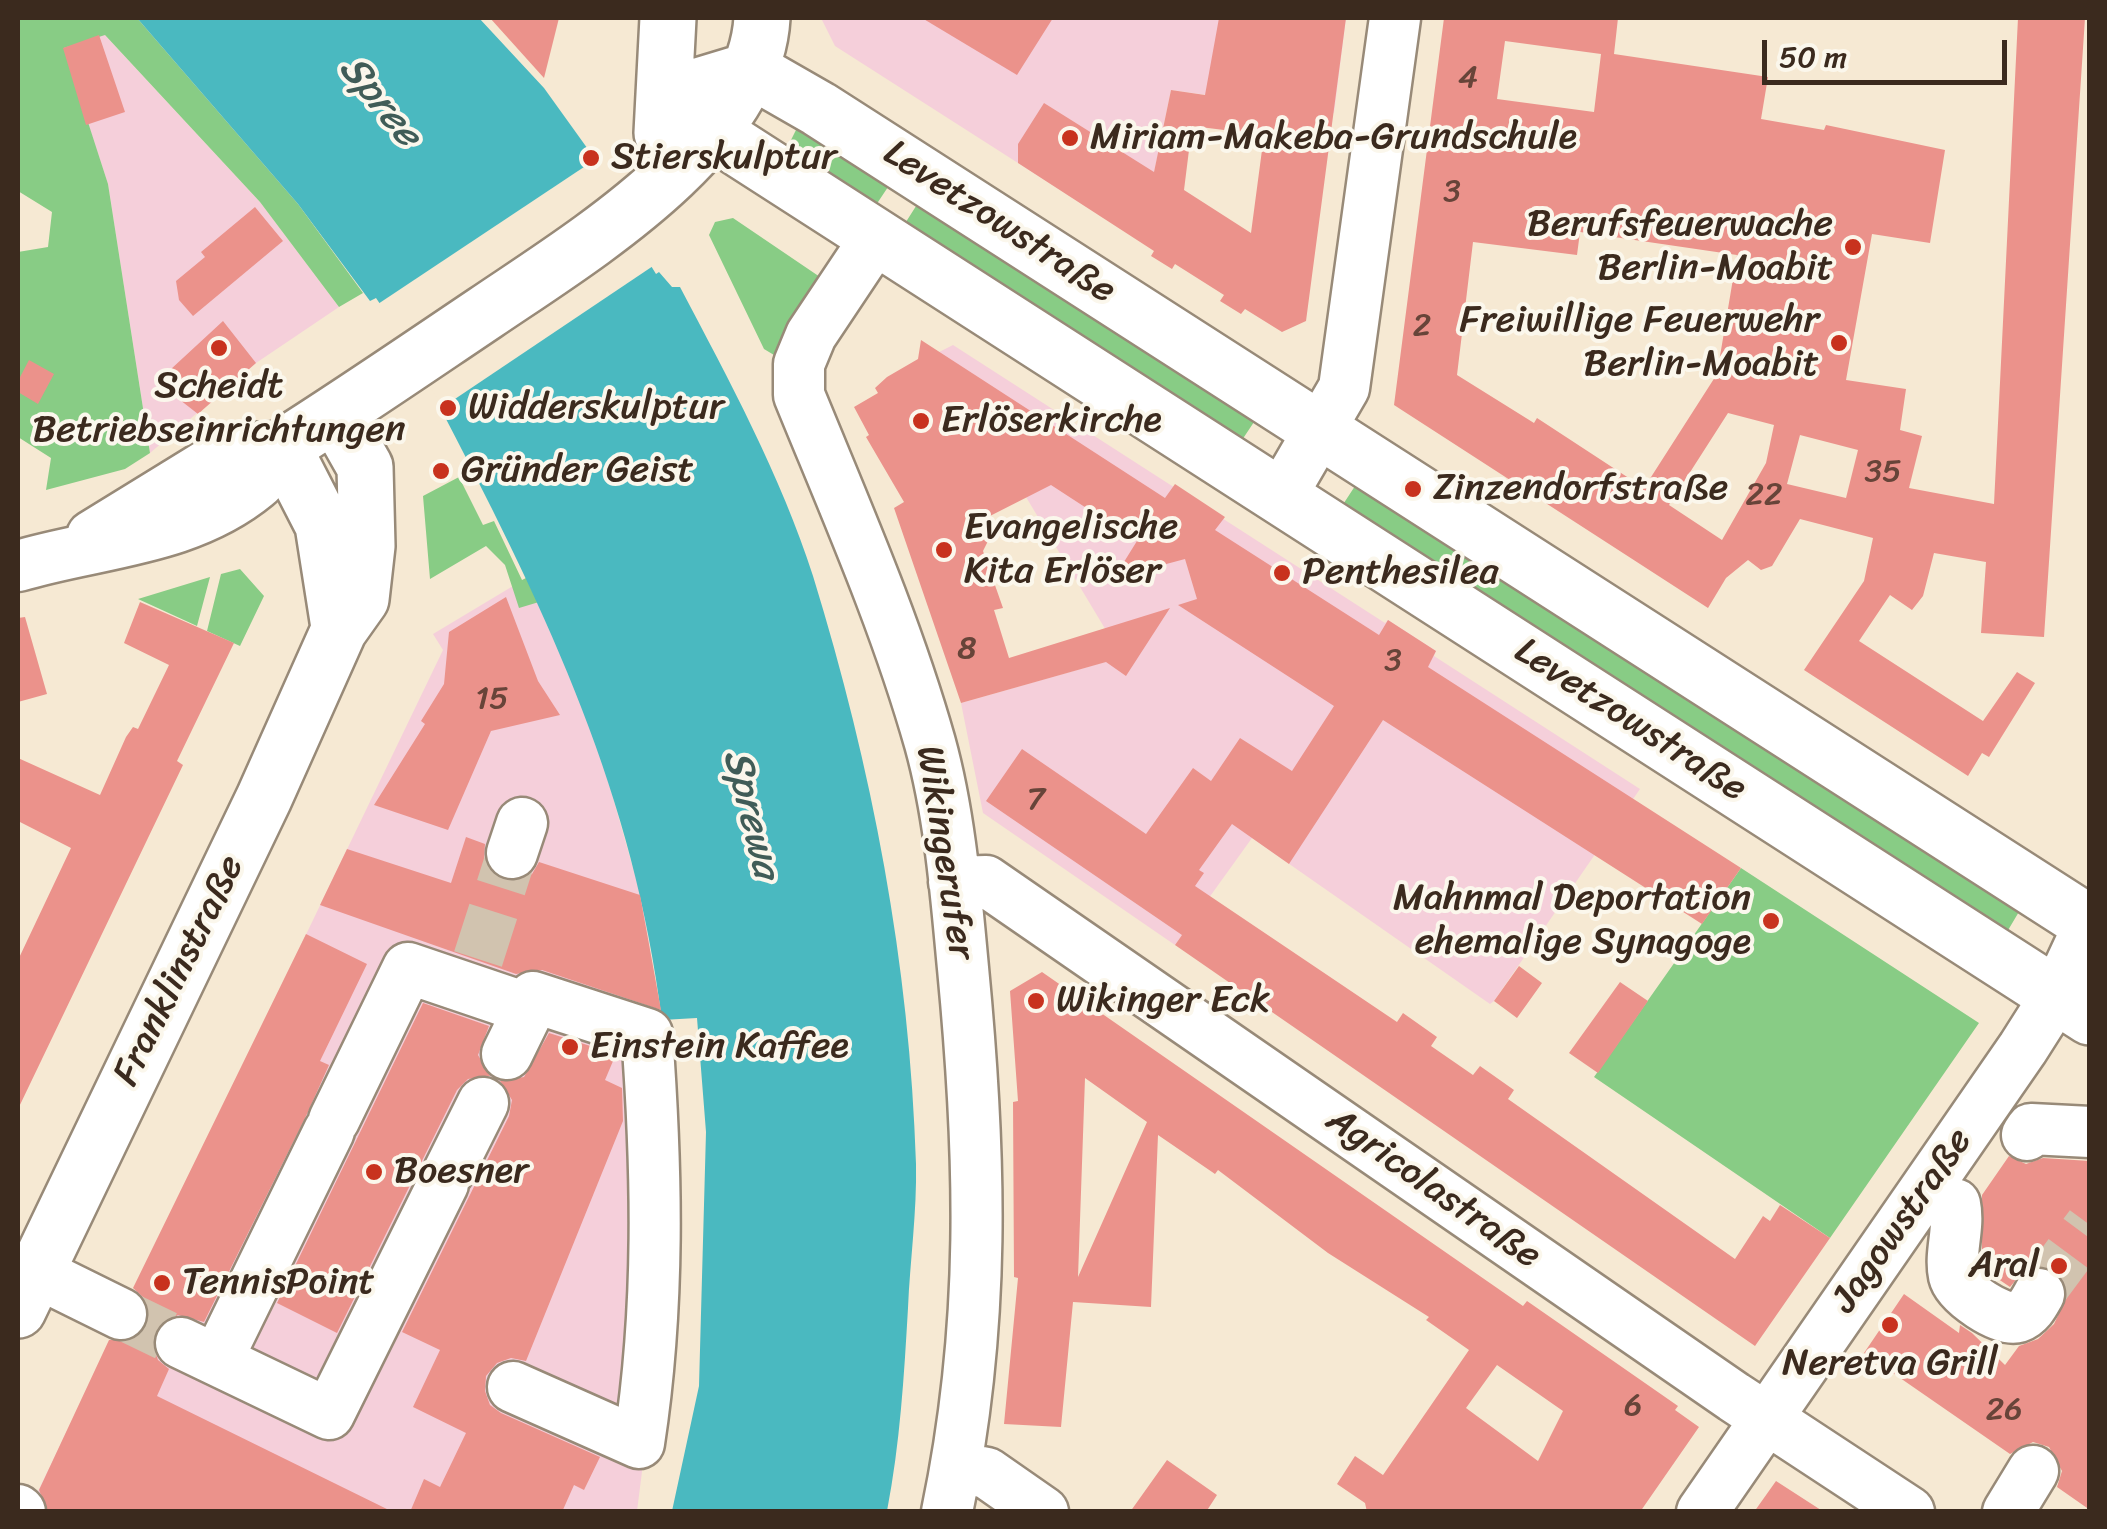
<!DOCTYPE html>
<meta charset="utf-8">
<style>
body{margin:0}
#map{position:relative;width:2107px;height:1529px;overflow:hidden;background:#f6e9d3;font-family:Sriracha,sans-serif}
canvas{display:block}
.frame{position:absolute;inset:0;border:20px solid #3b2a1e;pointer-events:none}
.scale{position:absolute;left:1762px;top:40px;width:245px;height:45px;box-sizing:border-box;border:5px solid #3b2a1e;border-top:0;padding-left:12px;font-size:30px;line-height:35px;white-space:nowrap;color:#3b2a1e;-webkit-text-stroke:8px #fbf7ec;paint-order:stroke}
</style>
<div id="map">
<canvas width="2107" height="1529"></canvas>
<div class="frame"></div>
<div class="scale">50 m</div>
</div>
<script>
const ctx = document.querySelector('canvas').getContext('2d');
ctx.lineJoin = 'round';
function paint(path, color) { ctx.fillStyle = color; ctx.fill(path, 'evenodd'); }
function stroke(path, color, width, dash) { ctx.strokeStyle = color; ctx.lineWidth = width; ctx.lineCap = dash ? 'butt' : 'round'; ctx.setLineDash(dash || []); ctx.stroke(path); }
function label(font, color, halo, rows, align = 'center') {
  ctx.font = font + ' Sriracha,sans-serif'; ctx.lineWidth = 8; ctx.setLineDash([]); ctx.textBaseline = 'middle'; ctx.strokeStyle = halo; ctx.fillStyle = color; for (const [text, x, y, turn = 0] of rows) {
    ctx.save(); ctx.translate(x, y); ctx.rotate((+turn || 0) * Math.PI / 180); ctx.textAlign = isNaN(turn) ? turn : align; if (halo) ctx.strokeText(text, 0, 0); ctx.fillText(text, 0, 0); ctx.restore();
  }
}
const built = new Path2D(`
 M821,18H1346L1334,113L1171,90L1140,241L835,46Z
 M104,34L260,202L339,307L256,363L150,453L108,184L63,48Z
 M953,345L1385,623L1388,620L1436,651L1434,656L1640,789L1494,1001L1490,1004L1252,838L1175,945L983,813L961,703L1122,657L939,352Z
 M528,577L583,703L604,766L641,896L662,1020L660,1330L637,1511L28,1512L443,650L433,634Z`);
const green = new Path2D(`
 M18,18H137L298,204L363,293L339,307L260,202L105,35L64,48L108,184L150,453L125,469L46,490L51,458L18,437V252L48,247L52,212L18,191Z
 M802,118L890,184L874,208L782,158Z
 M918,203L1260,413L1236,449L904,225Z
 M733,218L820,277L779,358L764,349L709,235L715,222Z
 M459,477L483,525L494,521L522,580L528,577L539,602L519,608L505,565L486,546L430,579L423,496Z
 M1357,483L2023,905L2001,942L1340,509Z
 M240,569L264,596L240,646L207,631L221,574Z
 M210,577L197,626L138,599Z
 M1741,868L1979,1023L1830,1238L1594,1077Z`);
const water = new Path2D(`
 M137,18H479L544,88L590,152L585,158L656,274L659,272L672,287H680C729,380 781,476 813,576C872,767 910,965 916,1164C917,1212 910,1261 908,1308C904,1377 900,1444 887,1511H672L699,1386L706,1132L697,1018L662,1020C634,795 549,617 446,419L453,412L376,298L370,301L298,204Z`);
const pier = new Path2D(`
 M593,161L656,264L443,407L375,306Z`);
const building = new Path2D(`
 M490,18H559L544,78Z
 M922,18H1053L1017,75Z
 M1219,18H1346L1306,321L1282,332L1245,309L1241,314L1220,301L1224,295L1175,264L1172,269L1151,256L1154,251L1018,163V144L1044,103L1154,172L1171,90L1205,95ZM1192,126L1264,135L1251,233L1184,190Z
 M1444,18H1618L1614,54L1768,77L1761,119L1824,130L1826,125L1945,150L1930,243L1872,234L1846,380L1906,389L1900,430L1922,436L1909,488L1994,504L2018,18H2085L2044,637L1981,633L1986,562L1934,553L1923,596L1912,610L1890,595L1859,641L1983,721L2017,672L2035,683L1989,757L1982,753L1968,776L1804,670L1864,581L1873,538L1800,519L1772,566L1761,570L1748,560L1726,578L1708,608L1394,405ZM1505,41L1601,54L1594,112L1497,99ZM1580,232L1737,255L1717,374L1644,488L1537,418L1534,423L1457,375L1473,242L1577,255ZM1728,413L1774,425L1766,463L1722,540L1669,505ZM1800,435L1858,450L1846,498L1787,484Z
 M99,35L125,112L86,125L63,48Z
 M255,207L283,241L193,316L179,300L176,281L205,257L201,252Z
 M223,321L256,363L198,414L157,382Z
 M921,340L1165,498L1175,484L1225,517L1215,530L1379,635L1388,620L1436,651L1428,667L1741,868L1702,924L1383,720L1289,864L1232,824L1199,870L1204,873L1195,886L1397,1022L1403,1013L1437,1037L1431,1046L1473,1075L1480,1066L1514,1090L1508,1099L1735,1259L1763,1216L1770,1221L1780,1205L1830,1238L1755,1346L1175,945L1182,935L986,801L1022,749L1146,834L1193,768L1211,781L1240,738L1292,771L1334,706L1178,605L1197,599L1185,559L1114,578L1137,541L1051,485L986,518L991,535L983,551L1003,608L994,610L1009,658L1170,608L1126,676L1106,662L961,703L894,508L904,502L866,437L869,435L854,407L878,393L875,388L887,377L918,359Z
 M29,360L54,374L38,404L18,392V381Z
 M506,597L538,681L560,715L491,731L448,830L374,805L425,724L421,721L444,684L449,632Z
 M140,602L234,643L177,761L183,765L18,1109V960L71,848L18,821V758L100,795L126,737L133,727L138,729L169,665L124,643Z
 M25,617L47,694L18,702V618Z
 M466,837L485,844L484,860L502,880L519,881L532,874L539,862L640,895L661,1010L542,970L516,974L320,905L347,849L451,883Z
 M306,934L367,964L320,1061L329,1065L307,1114L204,1322L178,1315L156,1330L153,1346L158,1360L169,1369L157,1396L393,1512H48L39,1490L109,1340L136,1338L147,1326L145,1299L133,1288Z
 M1519,966L1542,983L1517,1018L1494,1001Z
 M1042,972L1523,1306L1527,1301L1678,1406L1675,1410L1699,1427L1640,1512H1367L1365,1503L1337,1484L1355,1456L1383,1475L1469,1350L1426,1320L1429,1317L1328,1253L1218,1170L1215,1174L1158,1135L1151,1307L1073,1302L1061,1427L1004,1424L1018,1278L1014,1277L1013,1102L1018,1101L1010,991ZM1085,1078L1147,1122L1078,1277ZM1497,1365L1563,1411L1538,1461L1466,1408Z
 M1620,982L1648,1001L1598,1073L1569,1053Z
 M423,1003L489,1026L478,1055L490,1076L468,1079L457,1090L337,1333L277,1303Z
 M549,1033L616,1054L605,1080L622,1088L623,1121L526,1361L511,1358L497,1363L486,1376L485,1391L490,1405L501,1413L600,1457L584,1490L574,1485L562,1512H410L424,1479L440,1487L466,1433L413,1407L440,1350L402,1332L509,1116L512,1100L500,1081L524,1077Z
 M2009,1156L2026,1164L2043,1158L2090,1161V1510L2057,1487L2062,1471L2049,1447L2033,1442L2010,1454L1864,1353L1904,1294L1959,1333L1960,1325L1972,1333L2005,1365L2019,1346L2038,1339L2054,1324L2068,1294L2064,1280L2054,1269L2039,1265L2025,1269L2010,1287L1982,1268V1195Z
 M1167,1460L1217,1495L1206,1512H1130Z
 M1776,1481L1824,1512H1754Z`);
const minorTunnel = new Path2D(`
 M478,959L512,853
 M2039,1294L2090,1225
 M121,1314L181,1343`);
const minor = new Path2D(`
 M877,236L811,335L799,364V395C846,510 896,623 930,743C950,815 956,894 963,968C981,1156 986,1325 947,1512
 M1281,496L1344,388L1395,18
 M92,536L235,448L283,447
 M18,566C98,542 188,541 256,485C267,476 275,459 283,447
 M512,853L522,823
 M954,882L986,881L1734,1397L1909,1512
 M334,1120L408,968L529,1009L507,1054
 M2027,1135L2031,1129L2090,1132
 M449,1171L483,1103
 M1955,1204C1960,1228 1949,1253 1954,1276C1958,1293 2001,1322 2018,1317C2029,1313 2034,1303 2039,1294
 M36,1272L121,1314
 M181,1343L329,1414L443,1184
 M217,1360L329,1131
 M513,1387L639,1443C660,1306 657,1171 647,1034L533,997L529,1009
 M956,1467L987,1473L1043,1512
 M18,1510L20,1512
 M1702,1512L2023,1048L2056,996L2090,923
 M2008,1512L2033,1471`);
const major = new Path2D(`
 M665,96L710,130L2090,1017
 M665,96L751,70L819,109L2090,924
 M662,133L668,18
 M339,627L323,525L283,447C351,404 418,358 485,313C579,249 755,144 762,18
 M18,1310L264,798L339,630L361,599L367,546L365,467L335,414`);
const markers = [
 [1070,138,10,"#c8321e"],
 [591,158,10,"#c8321e"],
 [1853,247,10,"#c8321e"],
 [1839,343,10,"#c8321e"],
 [219,348,10,"#c8321e"],
 [448,408,10,"#c8321e"],
 [921,421,10,"#c8321e"],
 [441,471,10,"#c8321e"],
 [1413,489,10,"#c8321e"],
 [944,550,10,"#c8321e"],
 [1282,573,10,"#c8321e"],
 [1771,921,10,"#c8321e"],
 [1036,1001,10,"#c8321e"],
 [570,1047,10,"#c8321e"],
 [374,1172,10,"#c8321e"],
 [2059,1266,10,"#c8321e"],
 [162,1283,10,"#c8321e"],
 [1890,1325,10,"#c8321e"]
];
const numberNames = [
 ["4",1468,79],
 ["3",1452,193],
 ["2",1422,327],
 ["35",1883,473],
 ["22",1764,496],
 ["8",967,650],
 ["3",1393,662],
 ["15",492,700],
 ["7",1036,801],
 ["6",1633,1407],
 ["26",2004,1411]
];
const poiNames = [
 ["Miriam-Makeba-Grundschule",1090,138],
 ["Stierskulptur",611,158],
 ["Berufsfeuerwache",1833,225,"right"],
 ["Berlin-Moabit",1833,269,"right"],
 ["Freiwillige Feuerwehr",1819,321,"right"],
 ["Berlin-Moabit",1819,365,"right"],
 ["Scheidt",219,387,"center"],
 ["Betriebseinrichtungen",219,431,"center"],
 ["Widderskulptur",468,408],
 ["Erlöserkirche",941,421],
 ["Gründer Geist",461,471],
 ["Zinzendorfstraße",1433,489],
 ["Evangelische",964,528],
 ["Kita Erlöser",964,572],
 ["Penthesilea",1302,573],
 ["Mahnmal Deportation",1751,899,"right"],
 ["ehemalige Synagoge",1751,943,"right"],
 ["Wikinger Eck",1056,1001],
 ["Einstein Kaffee",590,1047],
 ["Boesner",394,1172],
 ["Aral",2039,1266,"right"],
 ["TennisPoint",182,1283],
 ["Neretva Grill",1890,1364,"center"]
];
const streetNames = [
 ["Levetzowstraße",999,223,33],
 ["Levetzowstraße",1630,721,33],
 ["Wikingerufer",944,853,81],
 ["Franklinstraße",180,971,-64],
 ["Agricolastraße",1433,1189,35],
 ["Jagowstraße",1903,1221,-55]
];
const waterNames = [
 ["Spree",379,102,51],
 ["Sprewa",750,814,76]
];
paint(built, '#f5cfda');
paint(green, '#88cc85');
paint(water, '#4ab9c0');
paint(pier, '#f6e9d3');
paint(building, '#eb928b');
stroke(minorTunnel, '#d1c3af', 50, [50, 25]);
stroke(minor, '#988a78', 55);
stroke(major, '#988a78', 60);
stroke(minor, '#fff', 50);
stroke(major, '#fff', 55);
for (const [x, y, r, color] of markers) { const dot = new Path2D(); dot.arc(x, y, r, 0, 2 * Math.PI); ctx.fillStyle = color; ctx.fill(dot); stroke(dot, '#fbf7ec', 4); }
label('32px', '#674439', null, numberNames);
label('38px', '#3b2a1e', '#fbf7ec', poiNames, 'left');
label('38px', '#3b2a1e', '#fbf7ec', streetNames);
label('italic 40px', '#405c57', '#fbf7ec', waterNames);
</script>
